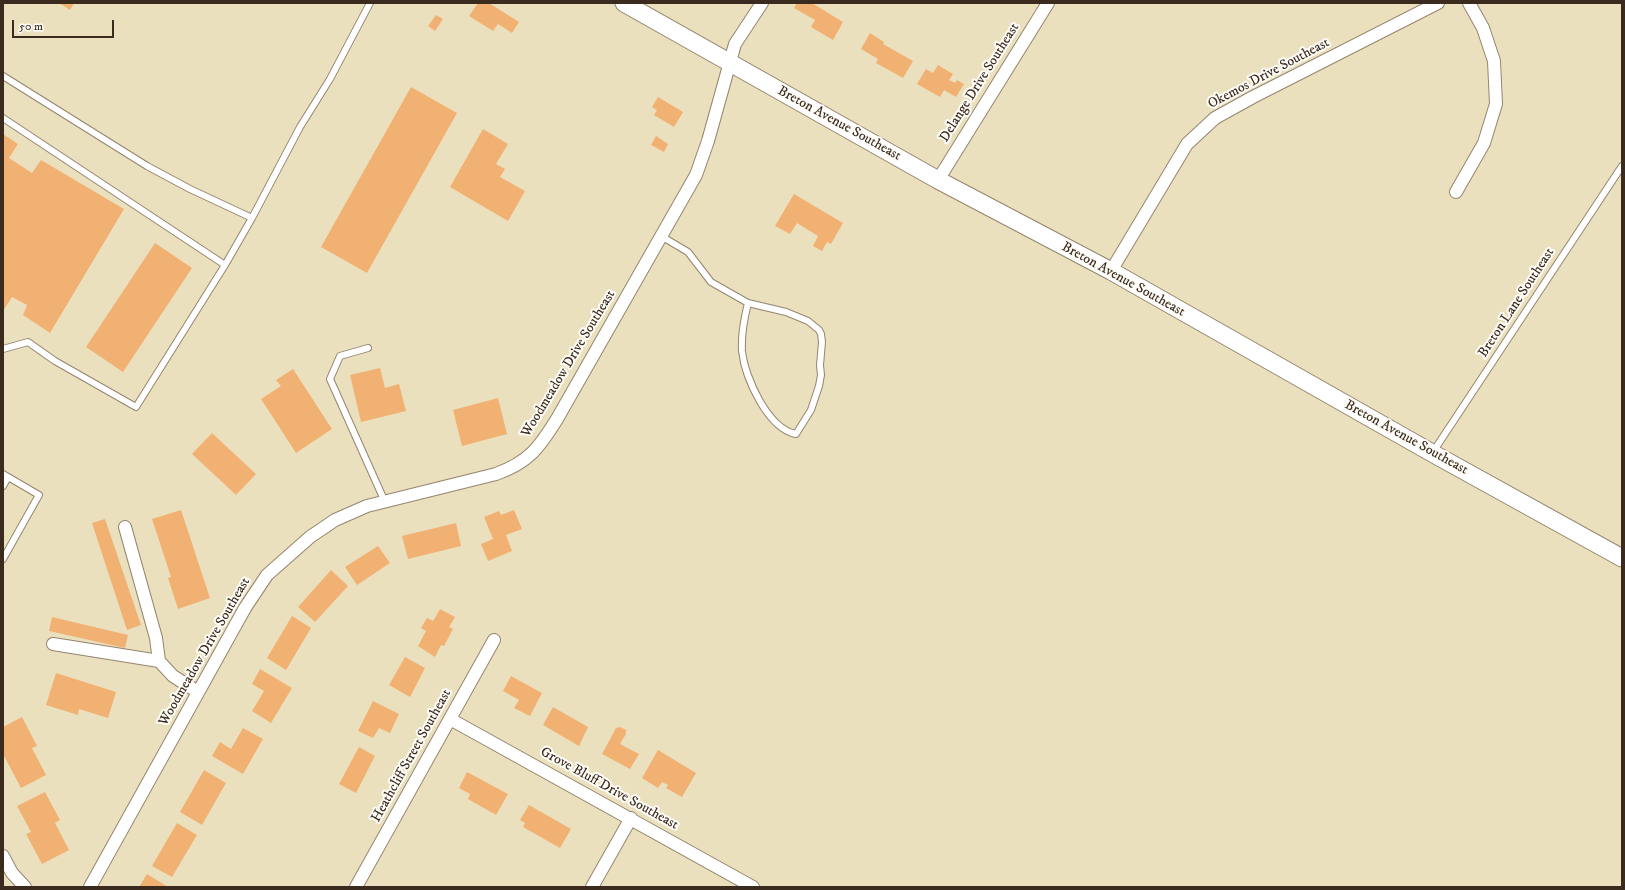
<!DOCTYPE html>
<style>
body{margin:0}
#map{position:relative;width:1625px;height:890px;overflow:hidden;background:#ebe0be;font-family:"IM FELL DW Pica",serif}
canvas{display:block}
.frame{position:absolute;inset:0;border:4px solid #3b2a1e;pointer-events:none}
.scale{position:absolute;left:12px;top:20px;width:102px;height:18px;box-sizing:border-box;border:2px solid #3b2a1e;border-top:0;padding-left:5px;font-size:12px;line-height:14px;white-space:nowrap;color:#3b2a1e;-webkit-text-stroke:3px #fdfcf7;paint-order:stroke}
</style>
<div id="map">
<canvas width="1625" height="890"></canvas>
<div class="frame"></div>
<div class="scale">50 m</div>
</div>
<script>
const ctx = document.querySelector('canvas').getContext('2d');
ctx.lineJoin = 'round';
function paint(path, color) { ctx.fillStyle = color; ctx.fill(path, 'evenodd'); }
function stroke(path, color, width, dash) { ctx.strokeStyle = color; ctx.lineWidth = width; ctx.lineCap = dash ? 'butt' : 'round'; ctx.setLineDash(dash || []); ctx.stroke(path); }
function label(font, color, halo, rows, align = 'center') {
  ctx.font = font + ' "IM FELL DW Pica",serif'; ctx.lineWidth = 4; ctx.setLineDash([]); ctx.textBaseline = 'middle'; ctx.strokeStyle = halo; ctx.fillStyle = color; for (const [text, x, y, turn = 0] of rows) {
    ctx.save(); ctx.translate(x, y); ctx.rotate((+turn || 0) * Math.PI / 180); ctx.textAlign = isNaN(turn) ? turn : align; if (halo) ctx.strokeText(text, 0, 0); ctx.fillText(text, 0, 0); ctx.restore();
  }
}
const building = new Path2D(`
 M59,3H74L70,10Z
 M478,3H489L519,22L512,33L498,24L493,31L469,16Z
 M797,3H812L843,22L833,40L811,27L815,20L794,8Z
 M436,15L443,19L435,31L428,26Z
 M870,33L884,42L883,44L913,61L903,78L876,63L878,59L861,49Z
 M938,65L953,74L949,80L955,83L957,80L964,84L956,97L944,90L940,97L917,84L926,69L933,73Z
 M411,87L457,113L367,273L321,247Z
 M658,97L683,112L674,127L654,115L657,110L652,107Z
 M483,129L508,144L496,164L505,169L500,177L525,191L508,221L450,187Z
 M3,134L18,144L9,158L32,173L41,160L124,209L50,333L23,315L27,305L12,297L3,311Z
 M656,136L668,144L664,152L651,145Z
 M794,194L843,223L831,244L827,242L822,251L813,246L818,236L797,223L790,234L775,226Z
 M155,243L192,268L123,372L86,347Z
 M380,368L385,388L399,384L406,411L361,422L350,375Z
 M293,369L332,429L296,453L261,399L281,386L276,380Z
 M498,398L507,434L462,446L453,410Z
 M212,433L256,474L236,495L192,454Z
 M181,510L210,598L178,609L168,578L171,577L152,519Z
 M514,510L522,529L506,535L512,551L488,561L481,544L493,539L484,517L499,511L501,515Z
 M105,519L141,625L127,630L92,523Z
 M456,523L461,546L408,559L402,536Z
 M378,546L390,563L357,585L345,567Z
 M331,570L348,586L315,622L298,607Z
 M440,609L455,617L449,627L453,629L444,646L441,645L435,657L418,646L426,631L421,628L427,618L433,621Z
 M292,616L311,628L286,670L267,658Z
 M52,617L128,635L125,648L49,631Z
 M405,657L425,668L410,697L389,685Z
 M260,669L292,688L271,723L252,711L264,691L252,684Z
 M56,673L116,692L108,718L79,709L78,715L46,705Z
 M511,676L542,693L530,716L514,708L519,700L503,691Z
 M373,701L399,714L390,733L379,728L373,738L358,731Z
 M553,707L588,727L579,746L543,725Z
 M22,717L37,746L32,748L46,775L21,788L3,754V727Z
 M620,727L626,730V734L620,744L639,754L630,769L602,754L616,728Z
 M243,728L263,739L243,774L212,756L220,742L231,749Z
 M359,747L375,756L356,793L339,784Z
 M658,750L696,773L682,797L666,788L668,785L662,782L658,788L642,778Z
 M204,770L226,783L202,825L180,812Z
 M467,772L508,794L496,815L468,799L470,794L459,788Z
 M45,792L60,820L55,823L69,850L42,864L26,834L31,832L17,806Z
 M529,805L571,829L560,848L523,827L525,823L520,820Z
 M177,823L197,835L172,877L152,866Z
 M147,874L168,887H139Z`);
const lane = new Path2D(`
 M3,76L147,166L190,189L252,218L300,127L330,79L370,3
 M3,118L225,265
 M661,236L688,252L711,282L748,303L786,312L808,321L819,330L821,334L822,342L820,365L821,375L819,386L811,410L796,434C768,429 745,378 742,351C741,334 744,319 748,303
 M368,348L340,356L330,379L385,502
 M3,349L28,342L55,361L136,407L225,265L252,218
 M1433,452L1622,166
 M3,474L39,495L3,559
 M3,486L8,477`);
const street = new Path2D(`
 M938,180L1048,3
 M1456,192L1484,143L1496,104L1494,61L1483,28L1469,3
 M1111,271L1187,144L1215,118L1253,97L1438,3
 M125,527L156,638L159,661L173,676L198,692
 M53,644L159,661
 M450,719L753,887
 M3,856L12,873L25,887
 M90,887L245,608L267,575L310,537L335,520L367,506L496,474C529,462 539,448 557,419L696,175L708,141L735,44L762,3
 M356,887L494,640
 M592,887L631,818`);
const secondary = new Path2D(`
 M624,3L938,180L1111,271L1432,453L1622,558`);
const streetNames = [
 ["Okemos Drive Southeast",1269,74,-28],
 ["Delange Drive Southeast",980,83,-58],
 ["Breton Avenue Southeast",839,124,29],
 ["Breton Avenue Southeast",1123,280,29],
 ["Breton Lane Southeast",1517,303,-57],
 ["Woodmeadow Drive Southeast",569,364,-59],
 ["Breton Avenue Southeast",1406,438,29],
 ["Woodmeadow Drive Southeast",205,652,-60],
 ["Heathcliff Street Southeast",412,756,-61],
 ["Grove Bluff Drive Southeast",609,789,29]
];
paint(building, '#f1b173');
stroke(lane, '#93856e', 8);
stroke(street, '#93856e', 14);
stroke(secondary, '#93856e', 19);
stroke(lane, '#fff', 6);
stroke(street, '#fff', 12);
stroke(secondary, '#fff', 17);
label('14px', '#3b2a1e', '#fdfcf7', streetNames);
</script>
